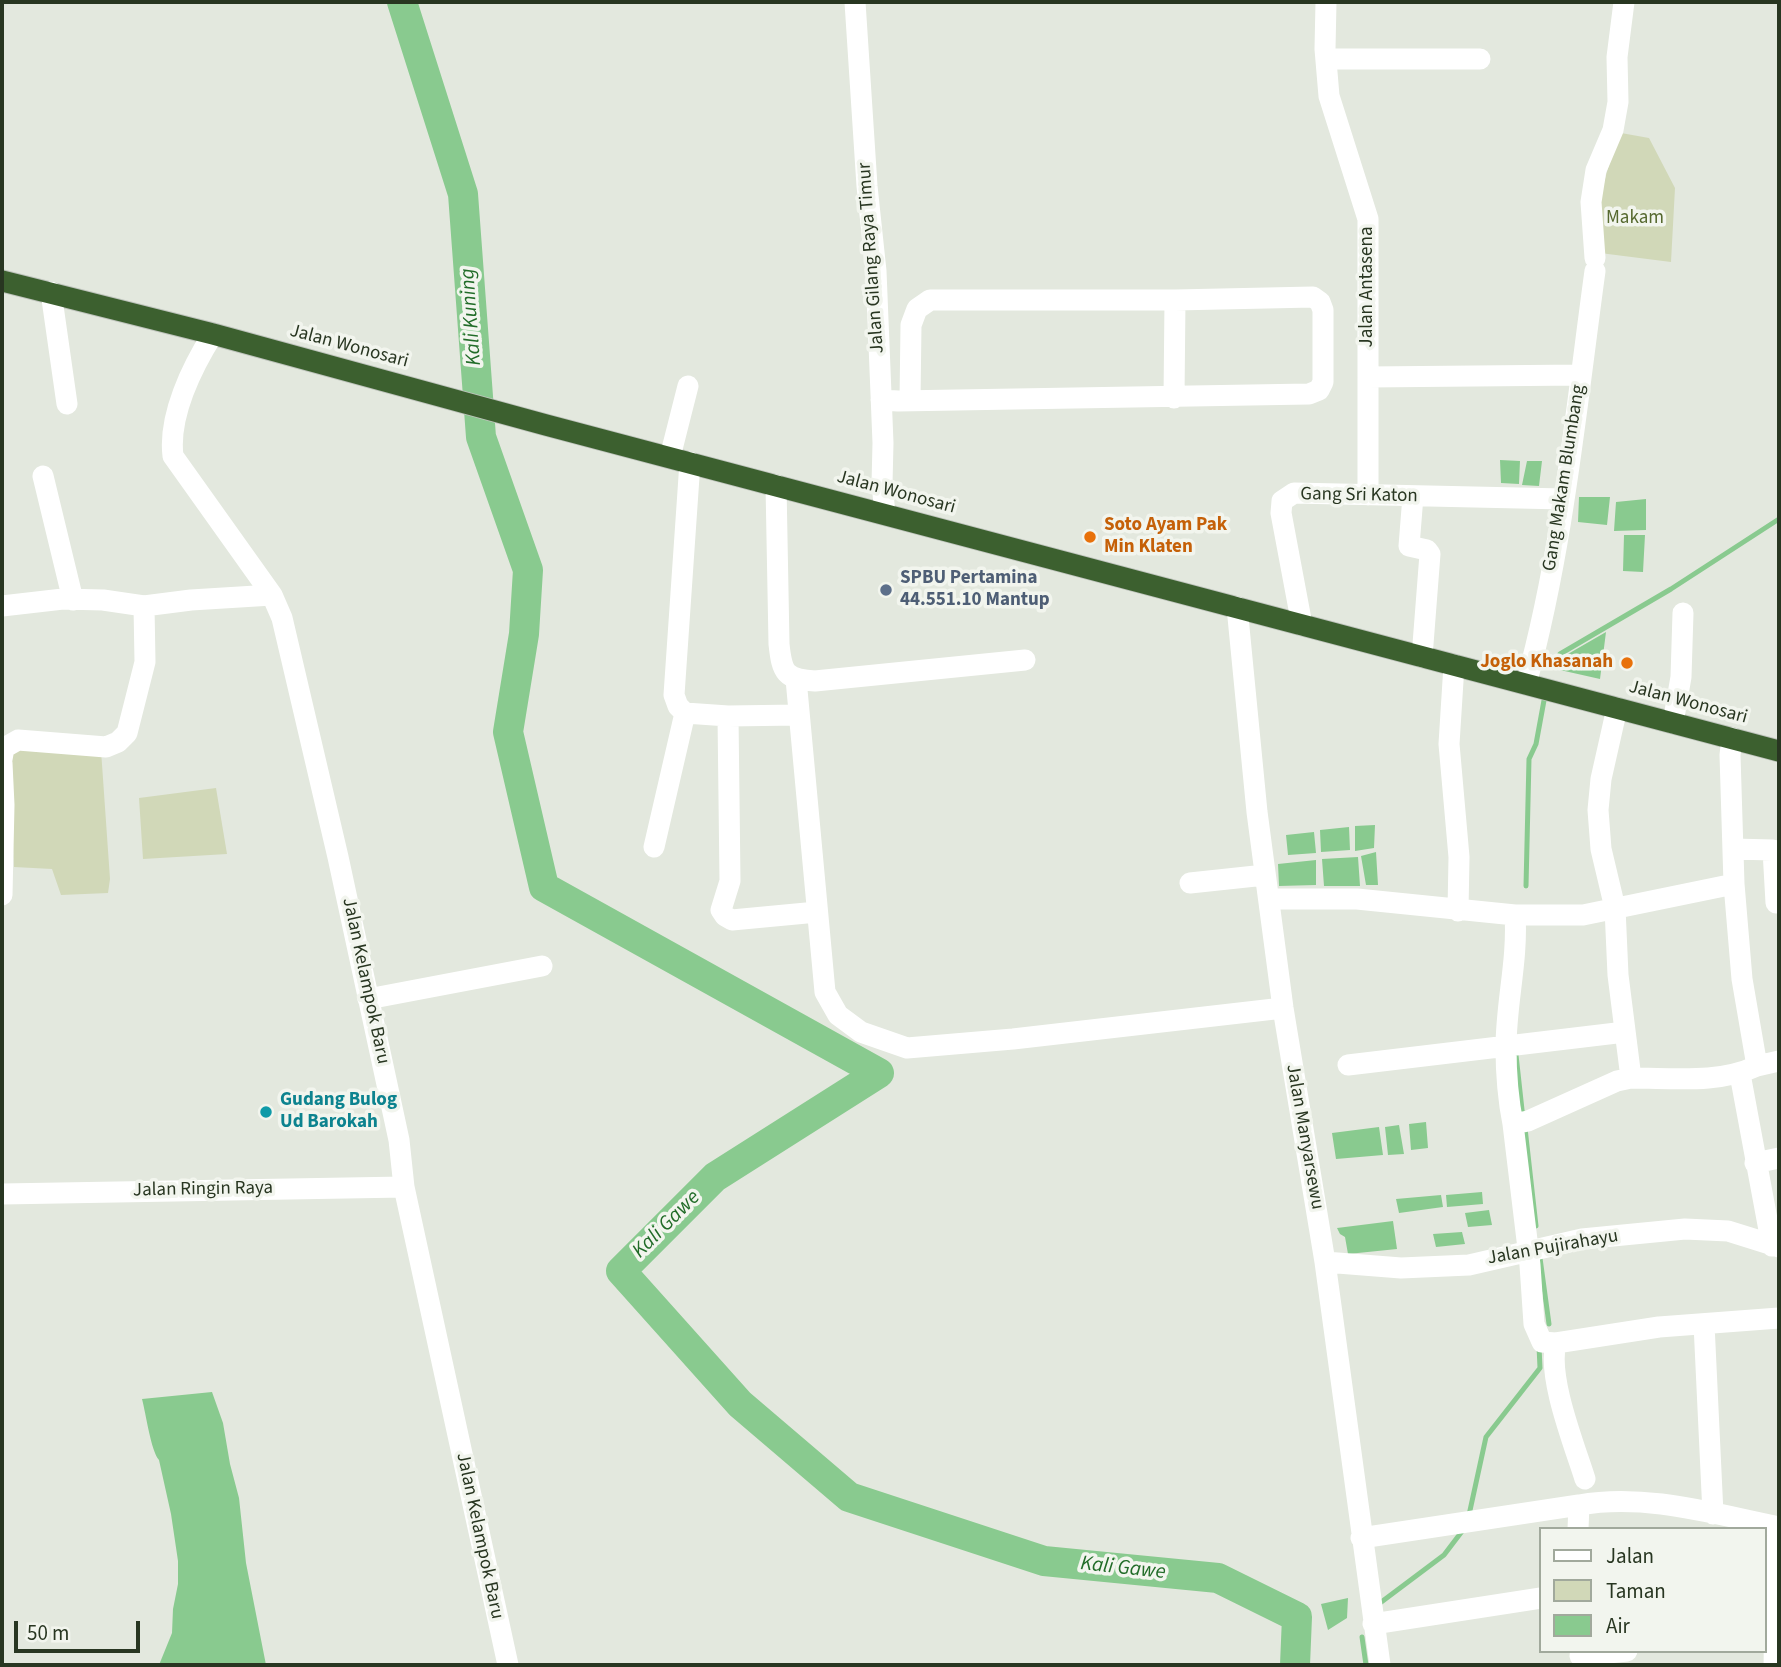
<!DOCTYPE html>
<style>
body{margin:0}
#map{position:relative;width:1781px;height:1667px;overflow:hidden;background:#e3e8de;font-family:"Source Sans 3",sans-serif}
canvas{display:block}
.frame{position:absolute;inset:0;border:4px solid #283621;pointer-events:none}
.legend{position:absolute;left:1539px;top:1527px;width:228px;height:126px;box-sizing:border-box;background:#f2f5ee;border:2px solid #a1a99c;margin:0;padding:9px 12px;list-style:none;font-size:21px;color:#283621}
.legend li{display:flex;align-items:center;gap:14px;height:35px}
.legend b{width:35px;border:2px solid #a1a99c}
.scale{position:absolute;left:14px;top:1621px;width:126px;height:32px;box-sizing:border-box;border:4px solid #283621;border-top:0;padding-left:9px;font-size:21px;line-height:24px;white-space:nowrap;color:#283621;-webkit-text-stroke:5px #f2f5ee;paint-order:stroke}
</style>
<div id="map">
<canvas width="1781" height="1667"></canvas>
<div class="frame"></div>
<ul class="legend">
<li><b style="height:9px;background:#fff"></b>Jalan</li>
<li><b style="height:19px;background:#d1d8b8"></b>Taman</li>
<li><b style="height:19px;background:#89ca8f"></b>Air</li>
</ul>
<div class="scale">50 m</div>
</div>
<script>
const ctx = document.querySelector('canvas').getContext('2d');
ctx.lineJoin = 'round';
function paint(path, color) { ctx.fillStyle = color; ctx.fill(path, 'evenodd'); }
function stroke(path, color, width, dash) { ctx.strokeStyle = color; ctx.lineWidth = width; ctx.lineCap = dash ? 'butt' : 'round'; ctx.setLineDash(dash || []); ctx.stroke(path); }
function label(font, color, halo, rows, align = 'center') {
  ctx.font = font + ' "Source Sans 3",sans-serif'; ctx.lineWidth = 7; ctx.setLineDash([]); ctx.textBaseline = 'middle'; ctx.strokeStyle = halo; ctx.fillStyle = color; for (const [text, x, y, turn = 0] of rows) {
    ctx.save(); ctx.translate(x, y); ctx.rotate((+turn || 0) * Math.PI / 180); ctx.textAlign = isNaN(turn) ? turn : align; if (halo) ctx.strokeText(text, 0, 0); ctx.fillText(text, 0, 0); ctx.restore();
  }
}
const green = new Path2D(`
 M1621,133L1649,138L1675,188L1671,262L1600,253C1596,208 1603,175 1621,133Z
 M9,750H101L110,879L108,893L61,895L52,869L14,867Z
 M216,788L227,854L143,859L139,798Z`);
const water = new Path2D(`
 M1500,460L1520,461L1519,484L1501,483Z
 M1527,461H1542L1539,486L1522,485Z
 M1579,497H1610L1607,525L1578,522Z
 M1646,499V530L1614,531L1616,502Z
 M1624,535H1645L1643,572L1623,571Z
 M1606,632L1600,679L1560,670L1561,658Z
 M1375,825L1374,848L1355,851V826Z
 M1349,827L1350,850L1321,852L1320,830Z
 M1314,832L1316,853L1288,855L1286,835Z
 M1376,852L1378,885H1366L1361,856Z
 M1358,857L1360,886H1324L1322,859Z
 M1316,860V885L1279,886L1278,864Z
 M1426,1122L1428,1148L1411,1150L1409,1124Z
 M1399,1125L1404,1154L1388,1155L1385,1127Z
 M1379,1127L1383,1155L1336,1159L1332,1133Z
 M1482,1192L1483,1204L1447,1207L1446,1195Z
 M1441,1195L1443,1207L1399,1213L1396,1199Z
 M1489,1210L1492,1225L1468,1227L1465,1213Z
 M1393,1221L1397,1249L1348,1254L1345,1237L1340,1234L1337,1228Z
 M1462,1232L1465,1244L1436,1247L1433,1234Z
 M212,1392L223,1423L230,1464L239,1498L246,1563L266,1665H159L172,1633L173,1609L178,1584V1561L171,1514L159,1460C151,1451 146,1414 142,1399Z
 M1348,1598L1347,1618L1328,1630L1321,1604Z`);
const stream = new Path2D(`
 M1560,654L1671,589L1779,519
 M1526,886L1529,759L1536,744L1545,695
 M1516,1055L1523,1119
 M1525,1128L1536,1226
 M1540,1258L1549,1324
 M1469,1515L1486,1437L1540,1368L1539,1346
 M1376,1606L1444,1555L1463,1530
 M1362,1637L1366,1665`);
const river = new Path2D(`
 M402,2L463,194L481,437L528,570L524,634L508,732L544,887L879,1073L715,1177L621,1271L740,1404L849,1497L1044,1561L1218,1578L1297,1617L1295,1665`);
const minor = new Path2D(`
 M855,2L867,186L876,271L883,443L882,484L885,514
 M1326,2L1325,49L1329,96L1368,219V495
 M1326,59H1480
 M1595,258L1591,202L1596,170L1613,130L1618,102L1617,57L1624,2
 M51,292L67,404
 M213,334C192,367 168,416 173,456L272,595L282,618L338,857L399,1140L404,1187L508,1665
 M1368,377L1581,375
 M1174,398L1175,300
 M881,400L898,401L1309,394L1319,390L1323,382V310L1320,302L1313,297L1175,300H930L917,309L911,325L910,400
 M670,457L688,386
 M690,462L674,695L678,706L685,713L728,716L798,715
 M43,476L73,600
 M776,485L779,644C782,673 785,679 815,681L1025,660
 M1413,496L1409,546L1427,550L1430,554L1422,657
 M2,606L63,599L103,600L144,606L191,600L272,595
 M1237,607L1257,812L1283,1008L1325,1262L1380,1665
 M1302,625L1281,513L1282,501L1294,493L1564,499
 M1454,665L1449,744L1459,857L1458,911
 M796,679L825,992L838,1015L861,1032L907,1048L1013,1039L1283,1008
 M1526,684C1563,550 1576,409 1595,271
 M1617,708L1601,779L1598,810L1601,849L1615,908L1618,975L1631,1078
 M728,716L730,881L721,910L725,916L732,920L817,912
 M1673,723L1681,677L1683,613
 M2,759L4,748L18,740L106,747L118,742L127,733L145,662L144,606
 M2,763L4,805L2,895
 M654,847L685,713
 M1733,849L1773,850L1776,903
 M1190,883L1265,875
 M1269,899H1357L1515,915H1583L1734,884
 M1515,915C1518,960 1506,1003 1506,1047C1506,1072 1508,1099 1513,1124L1528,1121L1617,1081L1631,1078C1674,1078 1718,1084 1757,1066L1742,979L1734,884L1730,755L1732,738
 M368,999L542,966
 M1348,1065L1625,1032
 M1757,1066L1779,1061
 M1740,1074L1772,1246
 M1513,1124L1530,1265L1534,1324L1542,1342L1556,1343L1659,1327L1779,1318
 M1755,1163L1779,1158
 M2,1194L404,1187
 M1325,1262L1401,1268L1469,1265L1582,1239L1685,1229L1728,1231L1779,1247
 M1704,1324L1713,1514
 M1556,1343C1547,1377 1574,1444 1585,1479
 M1578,1529L1579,1505C1646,1493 1714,1514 1779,1527
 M1361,1538L1579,1505
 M1373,1624L1541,1598
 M1580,1656L1627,1651
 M1774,1665C1776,1621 1765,1575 1779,1532`);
const highway = new Path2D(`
 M2,281L213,334L546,425L1779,751`);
const markers = [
 [1090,537,7,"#e8710a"],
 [886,590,7,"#5c6f8a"],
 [1627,663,7,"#e8710a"],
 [266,1112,7,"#0f9aa8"]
];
const parkNames = [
 ["Makam",1635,219]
];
const streetNames = [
 ["Jalan Gilang Raya Timur",872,258,-94],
 ["Jalan Antasena",1368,287,-90],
 ["Jalan Wonosari",349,347,15],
 ["Gang Makam Blumbang",1565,478,-81],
 ["Jalan Wonosari",896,493,15],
 ["Gang Sri Katon",1359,496,1],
 ["Jalan Wonosari",1688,703,15],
 ["Jalan Kelampok Baru",365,981,78],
 ["Jalan Manyarsewu",1304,1137,80],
 ["Jalan Ringin Raya",203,1190,-1],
 ["Jalan Pujirahayu",1553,1248,-10],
 ["Jalan Kelampok Baru",479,1536,78]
];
const foodNames = [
 ["Soto Ayam Pak",1104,526],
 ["Min Klaten",1104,548],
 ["Joglo Khasanah",1613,663,"right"]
];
const serviceNames = [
 ["SPBU Pertamina",900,579],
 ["44.551.10 Mantup",900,601]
];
const cultureNames = [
 ["Gudang Bulog",280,1101],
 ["Ud Barokah",280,1123]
];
const waterNames = [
 ["Kali Kuning",472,317,-94],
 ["Kali Gawe",667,1225,-45],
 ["Kali Gawe",1123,1569,6]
];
paint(green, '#d1d8b8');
paint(water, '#89ca8f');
stroke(stream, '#89ca8f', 5);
stroke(river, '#89ca8f', 30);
stroke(highway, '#bec3bc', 23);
stroke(minor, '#fff', 21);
stroke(highway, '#3c602f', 21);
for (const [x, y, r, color] of markers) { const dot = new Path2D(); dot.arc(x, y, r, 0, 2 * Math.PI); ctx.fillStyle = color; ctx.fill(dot); stroke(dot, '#f2f5ee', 2.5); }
label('19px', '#56692f', '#f2f5ee', parkNames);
label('19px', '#283621', '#f2f5ee', streetNames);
label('bold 19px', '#c56008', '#f2f5ee', foodNames, 'left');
label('bold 19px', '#4e5e75', '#f2f5ee', serviceNames, 'left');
label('bold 19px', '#0d838f', '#f2f5ee', cultureNames, 'left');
label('italic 21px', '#216c28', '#f2f5ee', waterNames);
</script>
